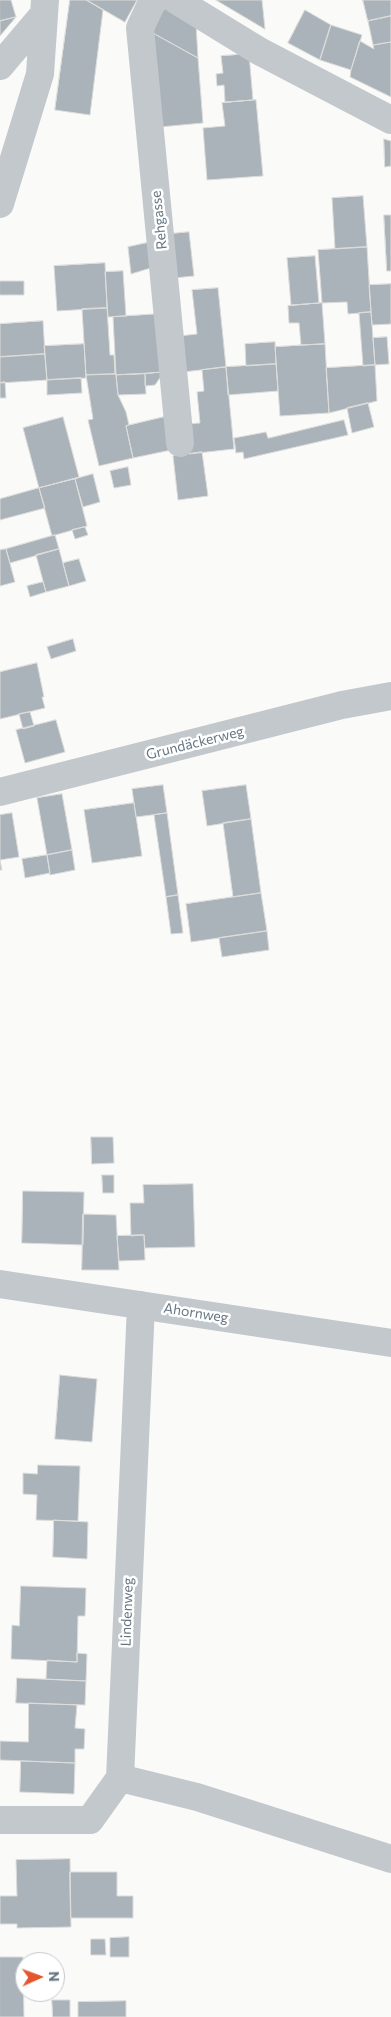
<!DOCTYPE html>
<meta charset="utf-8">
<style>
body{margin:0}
#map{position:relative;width:391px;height:2017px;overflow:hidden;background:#fafaf8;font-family:Commissioner,sans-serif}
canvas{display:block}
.north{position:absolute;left:15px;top:1952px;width:50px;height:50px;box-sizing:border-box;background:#fff;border:1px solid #c1c8cd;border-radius:50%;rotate:88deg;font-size:14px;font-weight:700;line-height:20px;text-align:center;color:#657683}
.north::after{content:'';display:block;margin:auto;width:18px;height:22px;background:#e4572e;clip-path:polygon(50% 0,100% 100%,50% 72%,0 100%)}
</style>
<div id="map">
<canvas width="391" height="2017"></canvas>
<div class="north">N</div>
</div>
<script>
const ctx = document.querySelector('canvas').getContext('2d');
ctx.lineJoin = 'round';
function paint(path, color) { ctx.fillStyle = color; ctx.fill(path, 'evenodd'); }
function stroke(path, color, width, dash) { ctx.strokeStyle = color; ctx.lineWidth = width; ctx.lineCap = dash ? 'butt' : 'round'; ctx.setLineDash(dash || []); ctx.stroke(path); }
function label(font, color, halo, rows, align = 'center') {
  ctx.font = font + ' Commissioner,sans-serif'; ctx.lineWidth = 5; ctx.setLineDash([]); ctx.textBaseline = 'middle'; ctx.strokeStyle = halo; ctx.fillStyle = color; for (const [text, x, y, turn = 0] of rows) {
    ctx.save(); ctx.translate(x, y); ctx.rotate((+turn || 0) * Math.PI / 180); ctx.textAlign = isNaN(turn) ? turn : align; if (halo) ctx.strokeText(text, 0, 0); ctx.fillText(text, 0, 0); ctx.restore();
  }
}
const building = new Path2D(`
 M0,0H11L16,17L0,21Z
 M70,0H86L103,10L90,115L55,110Z
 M87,0H137L125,22Z
 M216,0H262L265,29Z
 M363,0H391V16L368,21Z
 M165,8L196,24L198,58L151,32Z
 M305,10L331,25L320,60L288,43Z
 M391,16V42L373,45L368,21Z
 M16,17L0,36V21Z
 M331,25L362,35L351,70L320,60Z
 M151,32L198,58L203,123L160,127Z
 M360,41L374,49L373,45L391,42V97L350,77L351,70Z
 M249,54L253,100L225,102L224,85L217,86L216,74L223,73L221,56Z
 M256,100L263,176L207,180L203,128L225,126L222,103Z
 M384,139L391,141V166L385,167Z
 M363,196L367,247L335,249L332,198Z
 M384,215H391V271H387Z
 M189,232L194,276L174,278L169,234Z
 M151,242L154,267L131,274L128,247Z
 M367,247L371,312L348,314L347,302L322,303L318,250Z
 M315,256L319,303L291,305L287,258Z
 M105,263L107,308L57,311L54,266Z
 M123,271L126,316L108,317L105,272Z
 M0,281H24V295H0Z
 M391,284V324L372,325L369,285Z
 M218,288L226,367L183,372L179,336L197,334L192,290Z
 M322,303L325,344L301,345L299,323H289L288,306Z
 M107,308L110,355H114L115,374L86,375L82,309Z
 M371,312L375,365L363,366L359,313Z
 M158,314L164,372L116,375L113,317Z
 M43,321L45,354L0,357V324Z
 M387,337L389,364L375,365L373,338Z
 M275,342L276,364L246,366L245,344Z
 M84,344L86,378L47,380L44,346Z
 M325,344L329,413L280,416L275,347Z
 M45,354L47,380L0,383V357Z
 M276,364L278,391L228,395L226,367Z
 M375,365L377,401L329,413L326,368Z
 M226,367L234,449L189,454L186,424L200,423L197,392L204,391L202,370Z
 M164,372L155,385L145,386V374Z
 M116,374L118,395L126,412L129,425L126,426L133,458L99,466L88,420L93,419L86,375Z
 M145,374L146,394L118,395L116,375Z
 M81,378L82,393L47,395V380Z
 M5,382L6,398H0V383Z
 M368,403L374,427L352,433L347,408Z
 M63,417L79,477L39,488L23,428Z
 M164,417L171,450L133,458L126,426Z
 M344,420L348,435L244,459L243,452L236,453L234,438L266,432L268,438Z
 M202,452L208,496L178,500L173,456Z
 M128,467L131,485L114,488L110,471Z
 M93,474L100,502L83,507L75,479Z
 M75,479L87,526L52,536L39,488Z
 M39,488L45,508L0,520V499Z
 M85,527L88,535L75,539L72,530Z
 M55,535L59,549L10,563L6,549Z
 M6,549L15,582L0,586V550Z
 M59,549L69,586L46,592L36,555Z
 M79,559L86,581L69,586L63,563Z
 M43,582L46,592L30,597L27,586Z
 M73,639L76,651L51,659L47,647Z
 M37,663L44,697H42L45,708L0,719V672Z
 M30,712L34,726L23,729L19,714Z
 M56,720L65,752L25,763L16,730Z
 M163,785L167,813L136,817L132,789Z
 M246,785L251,819L207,826L202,791Z
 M62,794L72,850L47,855L37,798Z
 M134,803L142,856L92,863L84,810Z
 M12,813L19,857L0,860L2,870H0V815Z
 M167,813L178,895L166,897L154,815Z
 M251,819L261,893L233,897L223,823Z
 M72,850L75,870L50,875L47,855Z
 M47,855L50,873L25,878L22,859Z
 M261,893L267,931L191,942L186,904Z
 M178,895L183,933L171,934L166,897Z
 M267,931L269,950L222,957L219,938Z
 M91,1137H113L114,1163L92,1164Z
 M102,1175H114V1193H103Z
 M193,1184L195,1247L145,1248L144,1235L131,1236L130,1203H144L143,1185Z
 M23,1191L84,1192L83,1245L22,1243Z
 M83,1214L116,1215L119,1270H82Z
 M144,1235L145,1260L119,1261L117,1236Z
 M60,1375L97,1379L92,1442L55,1439Z
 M38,1465L80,1466L78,1521L36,1520L37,1495L23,1494V1473L37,1474Z
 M54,1520L88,1522L87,1559L53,1557Z
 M21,1586L86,1588L85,1616H78L77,1662L11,1659L12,1625L19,1626Z
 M77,1653L87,1654L86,1681L46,1679L47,1660L77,1662Z
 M17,1678L86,1681L85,1705L16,1703Z
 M29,1703L77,1705L75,1728L85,1729L84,1749H75V1763L0,1760V1741L28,1742Z
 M21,1761L75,1763L74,1794L20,1792Z
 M70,1859L71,1927L17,1928V1924H0V1896H17L16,1860Z
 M70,1872H117V1896H133V1918H71Z
 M129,1937V1957H110V1938Z
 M91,1939H105L106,1955H91Z
 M0,1957H23L24,2017H0Z
 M52,2000H70V2017H53Z
 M126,2001V2017H78V2002Z`);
const minor = new Path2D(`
 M153,0L140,28L180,443
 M176,0L259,51L391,120
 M0,66L44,14
 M0,204L40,74L45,0
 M0,792L342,705L391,696
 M0,1284L391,1343
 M120,1778L197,1797L391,1859
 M0,1820H90L120,1778L141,1305`);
const streetNames = [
 ["Rehgasse",159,220,-96],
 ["Grundäckerweg",195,743,-14],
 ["Ahornweg",196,1313,9],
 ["Lindenweg",127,1612,-88]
];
paint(building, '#aab3b9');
stroke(building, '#dcdcda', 1);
stroke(minor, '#c3c8cc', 28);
label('14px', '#657683', '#fff', streetNames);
</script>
